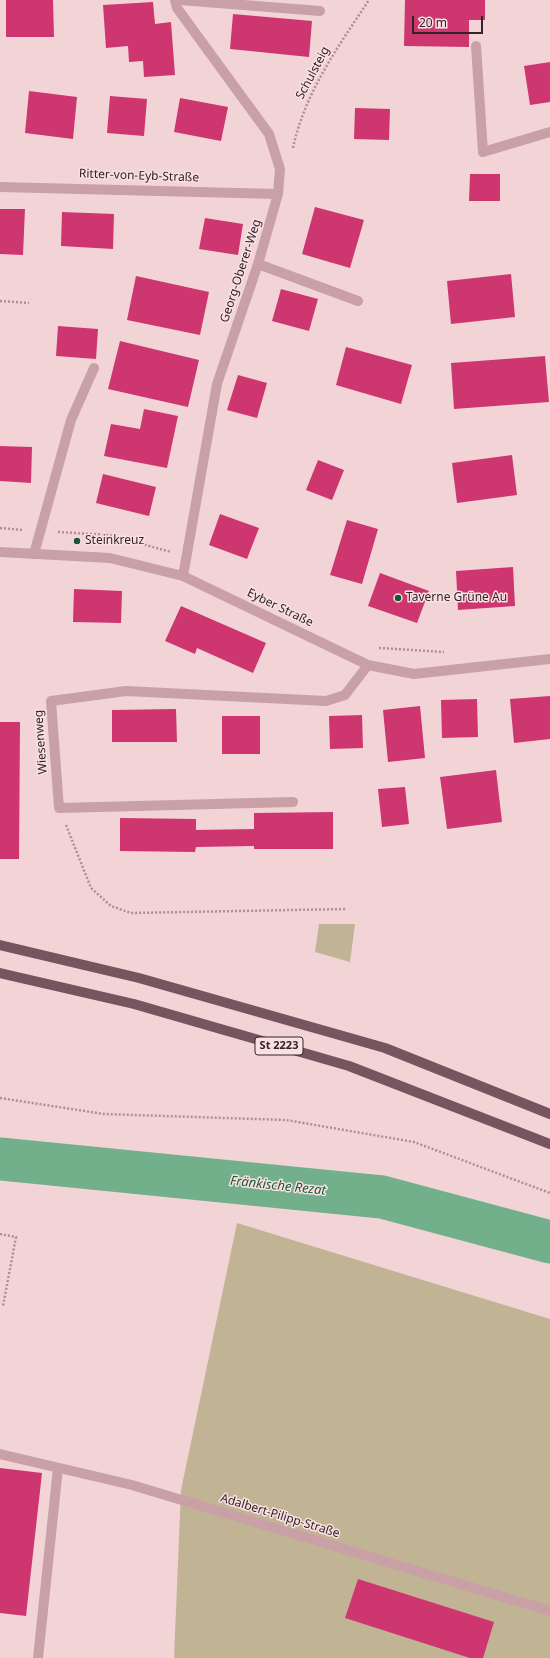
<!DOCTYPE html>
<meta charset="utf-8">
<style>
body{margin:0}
#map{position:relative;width:550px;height:1658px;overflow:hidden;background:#f2d4d7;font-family:"Noto Sans",sans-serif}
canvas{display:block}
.scale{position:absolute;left:412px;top:16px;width:71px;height:18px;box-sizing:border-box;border:2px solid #332429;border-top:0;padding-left:5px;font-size:12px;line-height:14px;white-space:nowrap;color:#332429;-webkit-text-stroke:3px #fae0e2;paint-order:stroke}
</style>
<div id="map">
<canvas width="550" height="1658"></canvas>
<div class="scale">20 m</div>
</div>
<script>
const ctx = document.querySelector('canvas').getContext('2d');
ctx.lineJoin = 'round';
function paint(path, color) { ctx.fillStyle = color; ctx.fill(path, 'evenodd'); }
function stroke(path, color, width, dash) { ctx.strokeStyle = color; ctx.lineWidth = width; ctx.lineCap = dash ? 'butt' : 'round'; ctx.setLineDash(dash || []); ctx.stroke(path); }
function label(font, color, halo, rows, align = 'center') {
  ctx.font = font + ' "Noto Sans",sans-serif'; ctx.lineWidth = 3; ctx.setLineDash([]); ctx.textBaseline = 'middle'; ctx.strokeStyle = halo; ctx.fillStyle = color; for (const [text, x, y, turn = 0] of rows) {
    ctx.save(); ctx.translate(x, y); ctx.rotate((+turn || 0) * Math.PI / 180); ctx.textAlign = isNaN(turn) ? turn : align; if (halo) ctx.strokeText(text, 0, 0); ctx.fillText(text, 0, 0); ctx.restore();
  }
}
const green = new Path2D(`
 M319,924H355L350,962L315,952Z
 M237,1223L550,1319V1658H174L181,1490Z`);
const river = new Path2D(`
 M0,1159L382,1197L550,1242`);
const building = new Path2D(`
 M6,0H53L54,37H6Z
 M405,0H485V20H469V47L404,46Z
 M153,2L155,24L171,22L175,75L144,77L143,61L129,62L128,46L106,48L103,5Z
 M233,14L312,21L309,57L230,49Z
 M550,62V102L530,105L524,66Z
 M29,91L77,97L73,139L25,133Z
 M110,96L147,99L144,136L107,133Z
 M180,98L228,107L221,141L174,132Z
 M355,108L390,109L389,140L354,139Z
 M470,174H500V201H469Z
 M315,207L364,220L350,268L302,254Z
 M0,209H25L23,255L0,254Z
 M62,212L114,214L113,249L61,246Z
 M205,218L243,224L238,255L199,249Z
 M511,274L515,317L451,324L447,281Z
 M136,276L209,292L200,335L127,320Z
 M281,289L318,299L309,331L272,321Z
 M58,326L98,329L96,359L56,356Z
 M120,341L199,360L188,407L108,389Z
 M346,347L412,365L401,404L336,385Z
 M545,356L549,402L454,409L451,363Z
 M238,375L267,383L257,418L227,410Z
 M144,409L178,416L167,468L104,456L111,424L140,429Z
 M0,446L32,447L31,483L0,481Z
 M512,455L517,495L457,503L452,463Z
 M318,460L344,470L332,500L306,490Z
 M103,474L156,487L149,516L96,503Z
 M220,514L259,528L247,559L209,545Z
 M347,520L378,529L362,584L330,575Z
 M513,567L515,606L458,610L456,571Z
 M380,573L429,591L417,623L368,606Z
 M74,589L122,591L121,623L73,622Z
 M181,606L266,643L253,673L197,648L195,654L165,641Z
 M550,696V739L514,743L510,699Z
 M477,699L478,737L442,738L441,700Z
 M420,706L425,758L388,762L383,710Z
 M176,709L177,742H112V710Z
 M362,715L363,748L330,749L329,716Z
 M222,716H260V754H222Z
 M0,722H20L19,859H0Z
 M496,770L502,822L447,829L440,777Z
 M405,787L409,824L382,827L378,789Z
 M333,812V849H254V846L196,847L195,852L120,851V818L196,819V830L254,829V813Z
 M0,1468L42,1473L26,1616L0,1613Z
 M358,1579L494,1622L483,1658H470L345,1618Z`);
const path = new Path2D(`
 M293,148C305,92 338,47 369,0
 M0,301L29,303
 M0,528L23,530
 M58,532L109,535L171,552
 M379,648L444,652
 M66,825L91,888L111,906L131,913L346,909
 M0,1098L104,1114L286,1120L414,1142L550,1193
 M0,1234L16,1237L3,1306`);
const lane = new Path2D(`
 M180,0L320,11
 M476,46L483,152
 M258,264L358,301
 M34,554L71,420L94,368
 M38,1658L58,1468`);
const street = new Path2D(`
 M175,0L177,8L269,134L280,169L278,194L258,264L217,384L183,576
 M483,152L550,132
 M0,187L278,194
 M0,552L110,558L183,576L368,665L414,674L550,659
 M293,802L59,808L51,701L126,691L326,701L345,695L368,665
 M0,1454L132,1485L550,1611`);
const primary = new Path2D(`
 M0,945L139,978L385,1048L550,1114
 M0,973L134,1004L349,1066L550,1144`);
const markers = [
 [77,541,4,"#175734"],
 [398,598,4,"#175734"]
];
const shields = [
 [279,1046,48]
];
const shieldNames = [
 ["St 2223",279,1046]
];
const streetNames = [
 ["Schulsteig",313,73,-62],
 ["Ritter-von-Eyb-Straße",139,176,2],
 ["Georg-Oberer-Weg",241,271,-72],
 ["Eyber Straße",280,608,26],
 ["Wiesenweg",41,742,-94],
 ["Adalbert-Pilipp-Straße",280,1516,17]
];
const poiNames = [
 ["Steinkreuz",85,541],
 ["Taverne Grüne Au",406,598]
];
const waterNames = [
 ["Fränkische Rezat",278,1186,6]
];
paint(green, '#c1b494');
stroke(river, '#72b08c', 43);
paint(building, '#ce3670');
stroke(path, '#b68a93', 2.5, [2, 2]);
stroke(lane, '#caa0a7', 10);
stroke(street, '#caa0a7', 10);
stroke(primary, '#77545e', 10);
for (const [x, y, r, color] of markers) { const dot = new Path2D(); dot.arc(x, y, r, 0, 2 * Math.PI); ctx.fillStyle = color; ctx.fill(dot); stroke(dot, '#fae0e2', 1.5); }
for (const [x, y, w] of shields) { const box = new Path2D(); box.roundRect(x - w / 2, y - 9, w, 18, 3); ctx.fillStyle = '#fae0e2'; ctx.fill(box); stroke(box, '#332429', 1); }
label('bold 11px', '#332429', null, shieldNames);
label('12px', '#332429', '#fae0e2', streetNames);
label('12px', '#332429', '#fae0e2', poiNames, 'left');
label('italic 13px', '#175734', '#fae0e2', waterNames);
</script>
